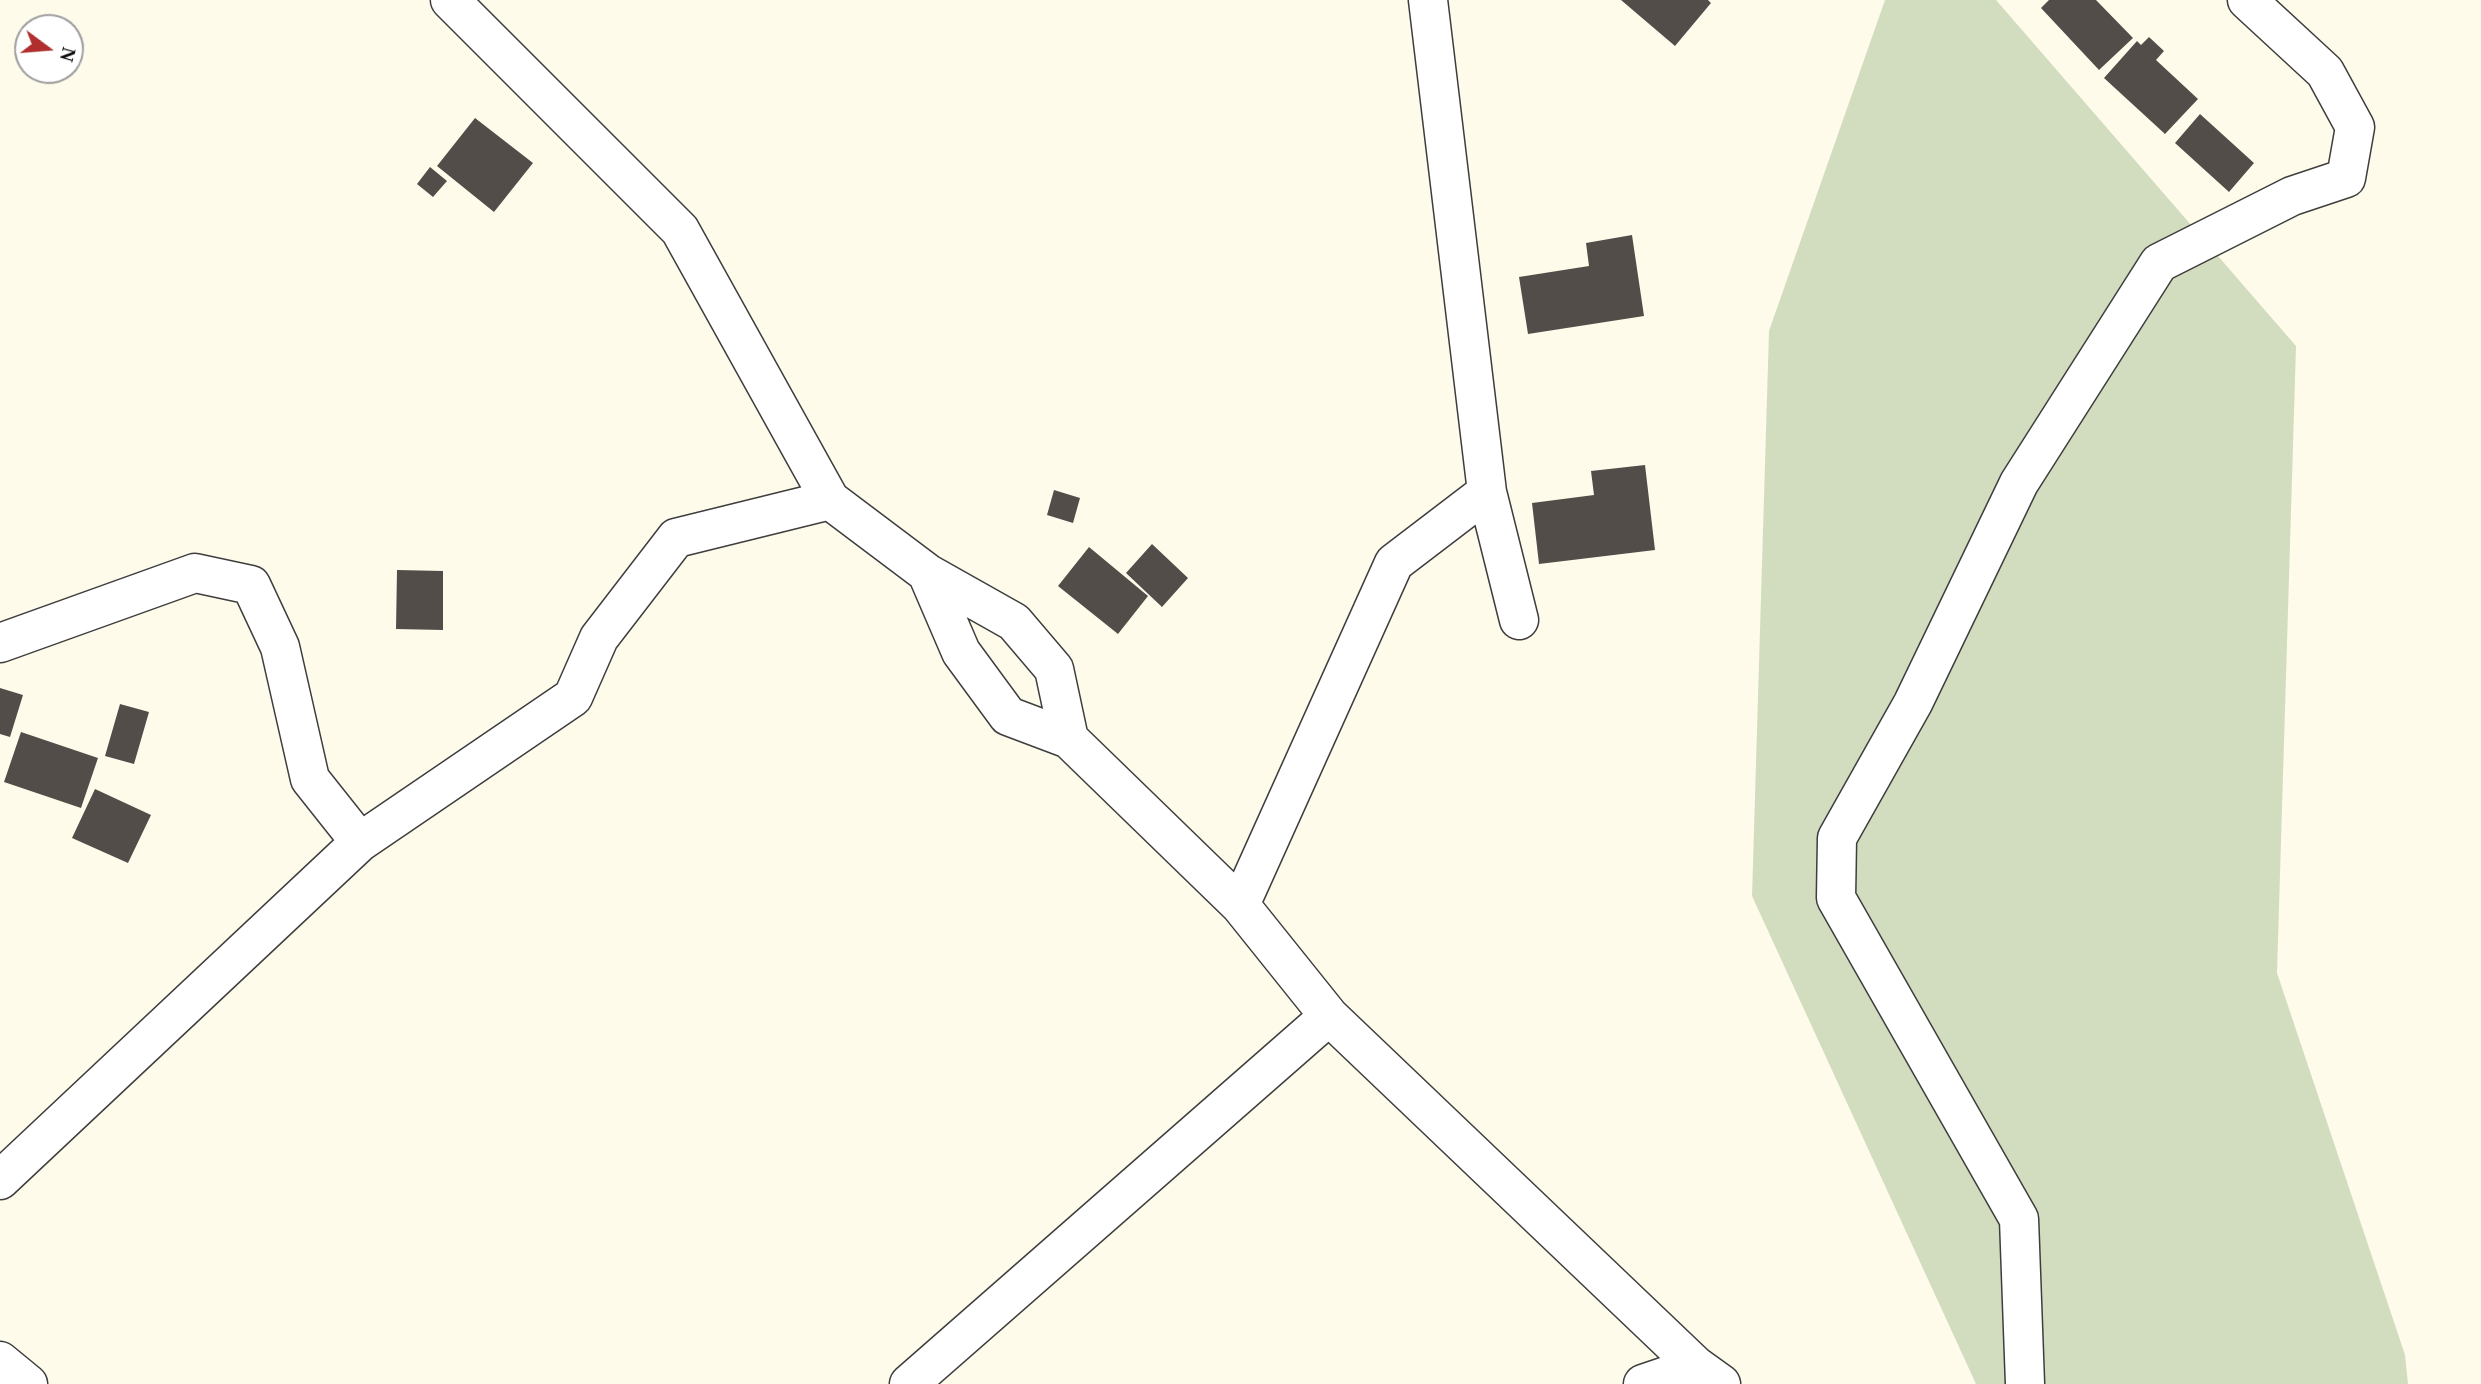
<!DOCTYPE html>
<style>
body{margin:0}
#map{position:relative;width:2481px;height:1384px;overflow:hidden;background:#fefbeb;font-family:"Times New Roman",serif}
canvas{display:block}
.north{position:absolute;left:14px;top:14px;width:70px;height:70px;box-sizing:border-box;background:#fff;border:2px solid #9d9d9d;border-radius:50%;rotate:106deg;font-size:19px;font-weight:700;line-height:28px;text-align:center;color:#0b0b0b}
.north::after{content:'';display:block;margin:auto;width:24px;height:32px;background:#b12e2f;clip-path:polygon(50% 0,100% 100%,50% 72%,0 100%)}
</style>
<div id="map">
<canvas width="2481" height="1384"></canvas>
<div class="north">N</div>
</div>
<script>
const ctx = document.querySelector('canvas').getContext('2d');
ctx.lineJoin = 'round';
function paint(path, color) { ctx.fillStyle = color; ctx.fill(path, 'evenodd'); }
function stroke(path, color, width, dash) { ctx.strokeStyle = color; ctx.lineWidth = width; ctx.lineCap = dash ? 'butt' : 'round'; ctx.setLineDash(dash || []); ctx.stroke(path); }
const cemetery = new Path2D(`
 M1885,0H1996L2296,346L2277,973L2405,1355L2408,1384H1976L1752,896L1769,331Z`);
const building = new Path2D(`
 M1621,0H1708L1711,3L1675,46Z
 M2049,0H2096L2133,38L2099,70L2041,8Z
 M2149,37L2164,51L2156,60L2198,99L2165,134L2104,78L2137,41L2141,45Z
 M2200,114L2254,163L2229,192L2175,143Z
 M475,118L533,163L494,212L437,166Z
 M430,167L447,181L433,197L417,184Z
 M1632,235L1644,316L1528,334L1519,277L1589,266L1586,243Z
 M1645,465L1655,550L1539,564L1532,503L1594,495L1591,471Z
 M1054,490L1080,498L1073,523L1047,515Z
 M1152,544L1188,578L1162,607L1126,573Z
 M1089,547L1148,596L1118,634L1058,586Z
 M397,570L443,571V630L396,629Z
 M0,688L23,695L10,737L0,734Z
 M120,704L149,712L134,764L105,756Z
 M21,732L98,758L81,808L4,782Z
 M95,789L151,815L128,863L72,838Z`);
const minor = new Path2D(`
 M450,0L680,230L830,500L927,573L1014,622L1054,669L1069,739L1240,905L1329,1016L1696,1366L1721,1384
 M1428,0L1487,492L1519,620
 M927,573L961,652L1008,716L1069,739
 M0,643L195,573L251,585L280,647L310,779L360,842
 M1240,905L1394,563L1487,492
 M0,1180L360,842L573,697L599,638L676,538L830,500
 M0,1361L28,1384
 M909,1384L1329,1016
 M1643,1384L1696,1366
 M2025,1384L2019,1219L1836,898L1837,838L1913,703L2019,483L2159,263L2292,196L2346,178L2355,127L2325,72L2247,0`);
paint(cemetery, '#d2ddbf');
paint(building, '#534d49');
stroke(minor, '#3e3e3e', 41);
stroke(minor, '#fff', 38);
</script>
